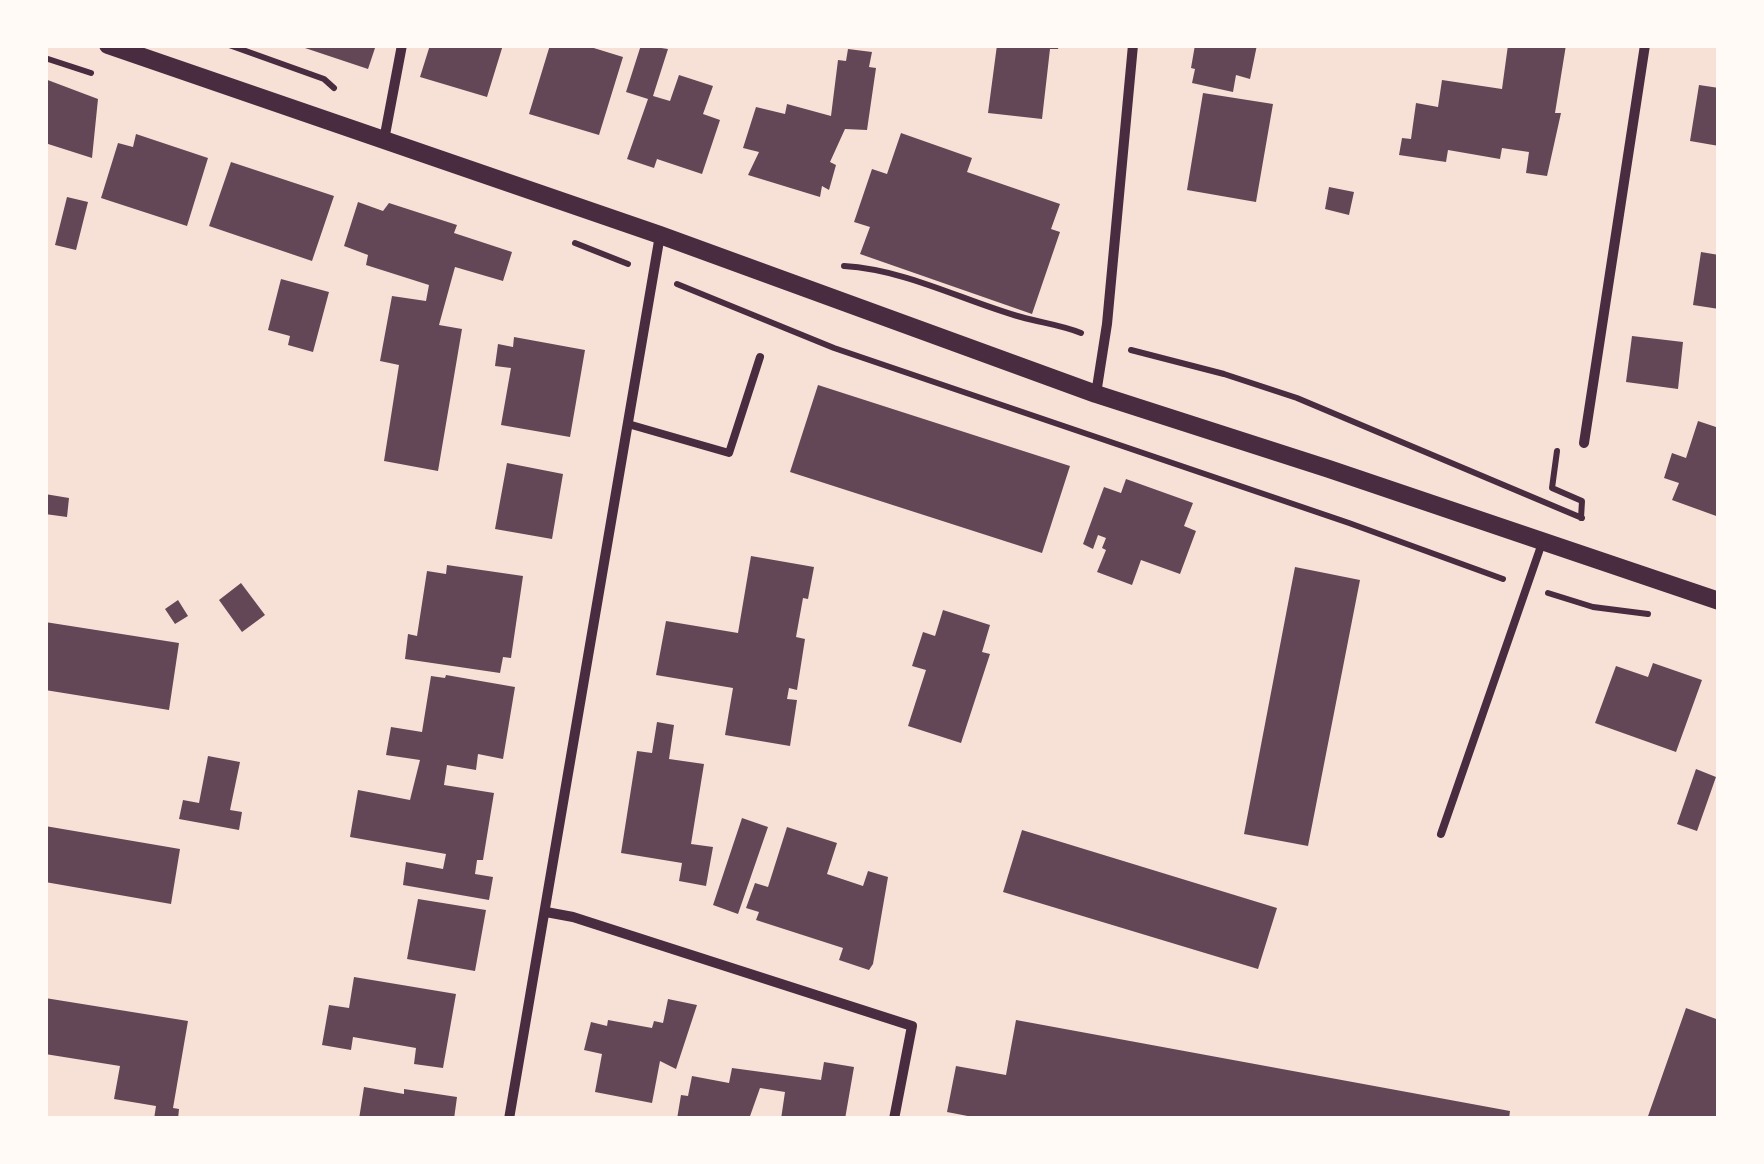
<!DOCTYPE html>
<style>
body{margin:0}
#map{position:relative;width:1764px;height:1164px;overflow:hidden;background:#f7e1d7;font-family:Montserrat,sans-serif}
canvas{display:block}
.frame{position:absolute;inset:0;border:48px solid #fffaf5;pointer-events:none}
</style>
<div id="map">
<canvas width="1764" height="1164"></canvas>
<div class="frame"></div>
</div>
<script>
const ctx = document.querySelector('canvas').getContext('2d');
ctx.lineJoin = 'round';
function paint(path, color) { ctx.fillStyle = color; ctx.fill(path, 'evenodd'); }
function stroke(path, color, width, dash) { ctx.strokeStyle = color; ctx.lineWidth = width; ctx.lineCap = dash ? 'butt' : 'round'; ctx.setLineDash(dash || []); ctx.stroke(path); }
const building = new Path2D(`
 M296,45H376L368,69Z
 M430,45H503L487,97L420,77Z
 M550,45H584L623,57L599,135L529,114Z
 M641,45L668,49L653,96L670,101L679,75L713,86L703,114L720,120L702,174L657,159L654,168L627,159L648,99L626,92Z
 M997,45H1059L1058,49H1050L1042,119L988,113Z
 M1195,45H1257L1250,79L1236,75L1233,92L1192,83L1195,69L1191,68Z
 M1508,45H1566L1555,113H1561L1547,176L1526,173L1529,152L1502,148L1500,159L1448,150L1446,162L1399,155L1402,138L1411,139L1416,103L1438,107L1442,80L1502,89Z
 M848,49L872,52L869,67L876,68L867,130L845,129L830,162L836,165L829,190L822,186L820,197L748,175L759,152L743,148L756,107L785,114L787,104L831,116L838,60L846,61Z
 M45,79L98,99L92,158L45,143Z
 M1699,85L1719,88V146L1690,141Z
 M1203,93L1273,104L1256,202L1187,190Z
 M901,133L972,158L967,172L1060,204L1051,229L1060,232L1032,314L860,254L870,227L854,222L872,169L887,174Z
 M136,134L208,158L187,226L101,198L118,143L133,147Z
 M231,162L334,196L312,261L209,226Z
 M1329,187L1354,192L1349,215L1325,209Z
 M67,197L88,202L76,250L55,245Z
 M358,202L383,211L389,203L457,225L454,233L512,252L503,281L455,267L439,325L462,329L438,471L384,461L399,365L380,361L392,296L426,301L429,285L366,265L368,255L344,246Z
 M1701,252L1719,255V309L1693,305Z
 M281,279L329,292L313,352L288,345L290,336L268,330Z
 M1632,336L1683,342L1678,389L1626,382Z
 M514,337L585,350L570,437L501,425L511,368L495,366L498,344L513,347Z
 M818,385L1070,466L1042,553L790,472Z
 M1698,421L1719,428V517L1672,500L1679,483L1664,478L1672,453L1686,458Z
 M507,463L563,474L552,539L495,529Z
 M1126,479L1193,503L1184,526L1196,531L1180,574L1141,560L1132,585L1097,572L1106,550L1102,548L1106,538L1098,535L1093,549L1083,544L1104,487L1121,493Z
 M45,494L69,498L67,517L45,514Z
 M751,556L814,567L808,599L803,598L796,637L805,639L797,690L789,688L787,699L797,700L790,746L725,735L733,688L656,675L666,621L738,633Z
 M447,565L523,576L511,658L503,657L500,673L405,659L408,634L417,636L427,571L446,574Z
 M1295,567L1360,580L1308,846L1244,834Z
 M241,583L265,615L242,632L219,600Z
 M178,600L188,616L175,624L165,609Z
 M943,610L990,625L982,652L990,654L961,743L908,726L926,670L912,666L923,632L935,636Z
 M45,622L179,643L169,710L45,690Z
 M1653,663L1702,680L1676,752L1595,723L1616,666L1648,677Z
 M446,675L515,687L503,759L478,754L476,770L447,765L444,785L494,793L483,860H477L475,874L493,877L489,900L403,885L406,862L443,869L446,854L350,837L358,790L410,800L420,760L386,755L391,727L422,732L431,676L445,678Z
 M657,722L674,725L669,759L704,764L691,844L713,847L706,886L679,881L682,863L621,853L637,751L652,753Z
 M208,756L240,762L230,810L242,812L239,830L179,819L183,800L199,803Z
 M1696,769L1716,777L1697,831L1677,824Z
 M742,818L768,827L738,914L713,905Z
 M45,826L180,849L171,904L45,882Z
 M787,827L837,843L827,874L863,886L868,871L888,877L873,964L869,970L839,960L843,948L756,920L759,912L746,908L755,883L768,887Z
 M1022,830L1277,908L1258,969L1003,892Z
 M418,899L486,910L475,971L407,959Z
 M354,977L456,994L443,1068L414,1064L416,1048L353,1037L351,1050L322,1045L329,1005L349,1008Z
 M45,998L188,1021L173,1108L179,1109L178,1119H154L156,1106L114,1099L120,1066L45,1054Z
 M668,999L697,1005L676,1069L660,1061L652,1103L595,1092L602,1054L584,1050L591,1022L607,1026L608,1020L652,1028L654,1021L663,1023Z
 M1686,1008L1719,1020V1119H1647Z
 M1016,1020L1510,1111L1509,1119H983L947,1112L956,1066L1006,1075Z
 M824,1062L854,1067L845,1119H781L785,1092L760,1088L749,1119H677L681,1095L688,1096L692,1076L729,1083L732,1068L821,1080Z
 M364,1087L404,1094V1089L457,1097L454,1119H359Z`);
const path = new Path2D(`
 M229,45L324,79L334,88
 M45,58L91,73
 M575,243L628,264
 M844,266C907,270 961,300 1021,317C1042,323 1061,325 1081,333
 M677,284L834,348L1349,523L1503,579
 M1131,350L1224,374L1297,398L1582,518
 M1557,451L1552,488L1582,501L1581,518
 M1548,593L1593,607L1648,614`);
const service = new Path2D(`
 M628,424L729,453L760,357
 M1441,834L1542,543`);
const minor = new Path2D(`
 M384,140L402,45
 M1096,394L1107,324L1133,45
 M1584,443L1645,45
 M546,912L573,917L912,1026L894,1119
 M509,1119L660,235`);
const tertiary = new Path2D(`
 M108,45L660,235L1096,394L1329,469L1719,601`);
paint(building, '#644757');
stroke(path, '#4a2c40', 6);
stroke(service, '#4a2c40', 8);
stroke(minor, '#4a2c40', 10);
stroke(tertiary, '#4a2c40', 18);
</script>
